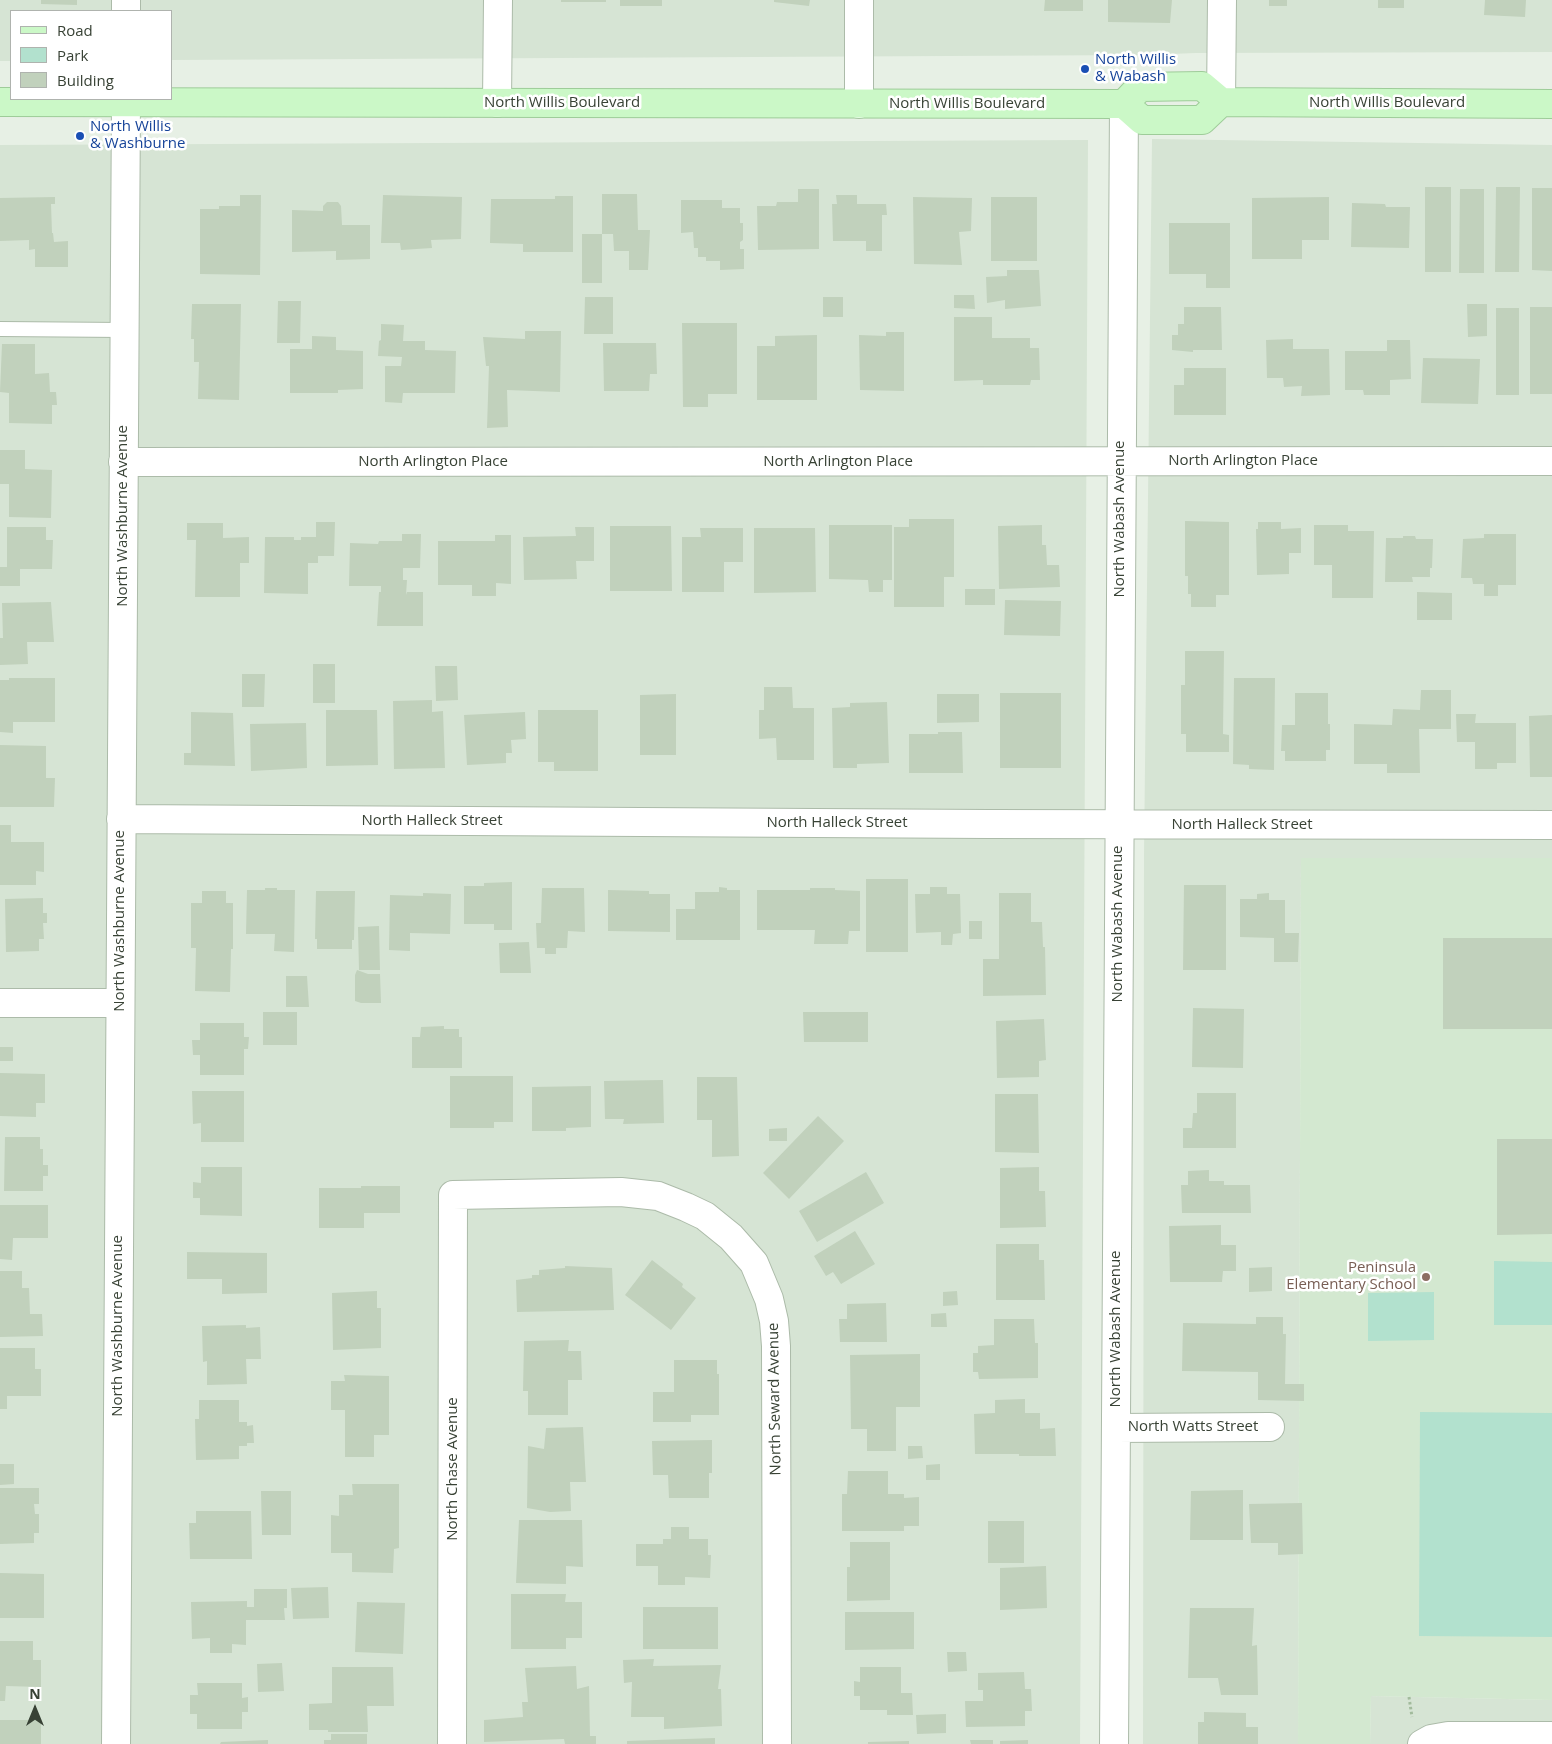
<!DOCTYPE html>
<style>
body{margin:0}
#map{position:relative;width:1552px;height:1744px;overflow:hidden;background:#e7f0e5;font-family:"Open Sans",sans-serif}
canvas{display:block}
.legend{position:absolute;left:10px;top:10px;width:162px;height:90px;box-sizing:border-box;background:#fff;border:1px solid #afb3ae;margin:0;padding:6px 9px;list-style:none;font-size:15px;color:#384235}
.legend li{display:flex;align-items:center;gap:10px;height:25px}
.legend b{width:25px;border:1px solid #afb3ae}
.north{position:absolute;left:10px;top:1684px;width:50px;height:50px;-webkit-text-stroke:4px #fff;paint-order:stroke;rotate:0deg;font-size:14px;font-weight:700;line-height:20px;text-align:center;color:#384235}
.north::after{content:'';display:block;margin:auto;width:18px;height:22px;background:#384235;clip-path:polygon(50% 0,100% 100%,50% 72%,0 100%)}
</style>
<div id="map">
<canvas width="1552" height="1744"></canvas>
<ul class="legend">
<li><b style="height:6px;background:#cbf8c7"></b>Road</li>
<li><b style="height:14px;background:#b2e1ce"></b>Park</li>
<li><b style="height:14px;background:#c1d1bc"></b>Building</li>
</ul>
<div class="north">N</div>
</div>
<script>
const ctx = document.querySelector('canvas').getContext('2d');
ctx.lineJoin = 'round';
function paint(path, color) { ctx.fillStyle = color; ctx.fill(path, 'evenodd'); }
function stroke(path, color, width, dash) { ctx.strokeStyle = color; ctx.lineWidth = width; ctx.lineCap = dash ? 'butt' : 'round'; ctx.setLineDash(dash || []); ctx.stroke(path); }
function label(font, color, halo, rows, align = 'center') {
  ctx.font = font + ' "Open Sans",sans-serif'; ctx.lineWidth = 5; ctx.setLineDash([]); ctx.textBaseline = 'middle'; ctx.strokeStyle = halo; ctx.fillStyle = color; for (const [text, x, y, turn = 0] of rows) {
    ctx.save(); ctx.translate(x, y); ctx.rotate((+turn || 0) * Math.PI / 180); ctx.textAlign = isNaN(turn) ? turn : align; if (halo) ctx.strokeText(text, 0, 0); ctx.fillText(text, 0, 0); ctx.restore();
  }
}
const residential = new Path2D(`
 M0,0H1552V52L1196,53L1143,55L171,60V11H11V61H0Z
 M1152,139L1552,145V859L1301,858L1298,1744H1143L1144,855Z
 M1088,140L1080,1744H0V145Z
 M1371,1696L1552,1700V1744H1370Z`);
const education = new Path2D(`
 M1301,858H1552V1700L1371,1696L1370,1744H1298Z`);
const green = new Path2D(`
 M1494,1261L1552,1262V1325H1494Z
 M1434,1292V1340L1368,1341V1293Z
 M1420,1412L1552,1413V1637L1419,1636Z`);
const building = new Path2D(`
 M41,0H77V5L41,4Z
 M561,0H606V2H561Z
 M620,0H662V6H620Z
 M774,0H810L809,6L774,2Z
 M1045,0H1083V11H1044Z
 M1108,0H1172L1170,23L1108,22Z
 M1269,0H1287V6H1269Z
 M1378,0H1404V8H1378Z
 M1485,0H1526L1525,17L1484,15Z
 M1425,187H1451V272H1425Z
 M1496,187H1520L1519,272H1495Z
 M1532,188H1552V271L1532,270Z
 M798,189H819V249L758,250L757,206H776L777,202H798Z
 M1460,189H1484V273H1459Z
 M602,194H637L638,230H650L648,270H629V251H614L613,234H602Z
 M240,195H261L260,275L200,274V209H219V206H240Z
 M383,195L462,197L461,239L431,240L432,248L401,250L400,243H381Z
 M836,195H857V204H886L887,215H882V251H866V241H833L832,204H837Z
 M555,196H573V252H523V244L490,243L491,199H555Z
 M55,197V204H51L52,233H53L54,242L68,241V267H35V249L29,250V240L0,241V198Z
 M913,197L972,198L971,231L959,232L962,265L914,264Z
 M991,197H1037V261H991Z
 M1329,197V240H1302V259H1252V198Z
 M681,200H722V208H740V223H743V240L740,242V249H744V269L720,270V261H706V257H698V248H694L693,232L681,233Z
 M327,202H338L341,206L342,225H370V259L336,260V251L292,252V210L323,211V206Z
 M1352,203L1385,204L1386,207H1410L1409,248L1351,247Z
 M1169,223H1230V288H1206V274H1169Z
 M582,234H602V283H582Z
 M1007,270H1039L1041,306L1005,309V300L987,303L986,277L1007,276Z
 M954,295H974L975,309L954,308Z
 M585,297H613V334H584Z
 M823,297H843V317H823Z
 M278,301H301L300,343H277Z
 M192,304H241L239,400L198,399L199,362H194V339H191Z
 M1467,304H1487V336L1468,337Z
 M1184,307H1221L1222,350H1193V352L1172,350V335H1178V324H1184Z
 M1530,307H1552V394H1530Z
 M1496,308H1519V395H1496Z
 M954,317H992V338H1030V348H1039L1040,380H1031L1030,385H983V380L954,381Z
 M682,323H737V394H708V407H683Z
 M381,324L404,325L403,341H425V350L456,351L455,393H403L402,403L385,402V366H401L402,357L378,356L379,341L381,340Z
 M525,331H561L560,392L507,390L508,427L487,428L489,366H486L483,337L525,339Z
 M886,332H904V391L860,390L859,335L886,336Z
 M817,335V400H757V346H775V336Z
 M312,336L336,337V350L363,351V389L338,390V393H290V349H312Z
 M1293,339V349H1329L1330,395L1301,396L1302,386L1284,387L1283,378H1267L1266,340Z
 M1387,340H1410L1411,379L1390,380V395H1364L1363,390H1345V351H1387Z
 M603,343H656L657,374H650L649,391H604Z
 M2,344H35V374L49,373L50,392H56L57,405H52V424L9,423V393L0,392Z
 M1423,358L1480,359L1478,404L1421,403Z
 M1184,368H1226V415H1174V385H1184Z
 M0,450H25V469L52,470L51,518L9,517V484H0Z
 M909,519H954V577H944V607H894V527H909Z
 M1185,521L1229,522V595H1216V607H1191V594H1188V576H1185Z
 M316,522H335L334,556H318V563H308V594L264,593L265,537H294V540H301V537H316Z
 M1258,522H1281V529L1301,528V553H1289V574L1257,575L1256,529H1258Z
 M187,523H223V538L249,537V563H240V597H195L196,540H187Z
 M829,525H892V580H883V592H869L868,580L829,579Z
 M1042,525V545H1046L1047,565H1059L1060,587L999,589L998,526Z
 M1314,525H1348V531H1374L1373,598H1332V565H1314Z
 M610,526H671L672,591H610Z
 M7,527H46V540H53L52,569H20V586H0V567H7Z
 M575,527H594V561H576L577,579L524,580L523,537L576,536Z
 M700,528H743V562H724V592H682V537H701Z
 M754,528H815L816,592L754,593Z
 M402,534H421L420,568H403V580H407L406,595L407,592H423V626H377L379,592H381V586H349L350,543L378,544L379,541H402Z
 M1484,534H1516V585H1498V596H1484V584H1473L1472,578H1461L1463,539L1484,538Z
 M495,535H511V584L496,583V596H472V585H438V541H495Z
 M1403,536H1415L1416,539H1433L1432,568H1430V577H1412L1413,582H1385L1386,538H1403Z
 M965,589H995V605H965Z
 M1417,592L1452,593V620H1417Z
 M1005,600L1061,601L1060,636L1004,635Z
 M51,602L54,642H27L28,664L0,665V638H3L2,603Z
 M1185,651H1224L1223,734L1229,735V752H1186V734H1181V685H1185Z
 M313,664H335V703H313Z
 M435,666H457L458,700L436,701Z
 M242,674H265L264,707H242Z
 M9,678H55V722H13V733L0,732V680H9Z
 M1234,678H1275L1274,770L1249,769V765L1233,764Z
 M764,687H792L793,708H814V760H777L776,738L759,739V710H764Z
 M1421,690H1451V729H1419L1420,773H1387V764H1354V724L1392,725L1393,709L1420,710Z
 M1000,693H1061V768H1000Z
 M1295,693H1328V724H1330V750H1326V761H1285V751H1281L1282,725H1295Z
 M676,694V755H640V695Z
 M937,694H979V722L937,723Z
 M432,700V712L443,711L445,768L394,769L393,701Z
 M887,702L889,763L857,764V768H833L832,708L850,707V703Z
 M326,710H377L378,765L326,766Z
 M538,710H598V771H554V762H538Z
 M191,712L233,713L235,766L184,765V753H191Z
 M525,712L526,739L511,740L512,753H506V763L467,765L464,715Z
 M1456,714H1476L1475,723H1516V763H1497V769H1475V742H1457Z
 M1552,715V777H1530L1529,716Z
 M306,723L307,768L251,771L250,724Z
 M938,732H962L963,773H909V734H938Z
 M0,745L46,746V778H55L54,807H0Z
 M0,825H11V842H44V872L36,871V885H0Z
 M866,879H908V952H866Z
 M512,882V930H494V924H464V886H484V883Z
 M1184,885H1226V970H1183Z
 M719,887L727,888V890H740V940H676V909H695V892H719Z
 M930,887H947V894H960L961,933L953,934L952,945H941V932L916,933L915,894H930Z
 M265,888H277V890H295L294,952L274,951L275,934H246L247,890H265Z
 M542,888H584L585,932L568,931L567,948H556V954H545V948H537L536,923H541Z
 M810,888H835V890L860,891V931H849L848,944H814L815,930H757V890H810Z
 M608,890L649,891V894H670V932L608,931Z
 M202,891H226V903H233V949H231L230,992L195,991L196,948H191V903H202Z
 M316,891H355L354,940H352V949H317V939H315Z
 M423,893L451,894L450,934L410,933V951L389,950L390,895L423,896Z
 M999,893H1031V922H1042L1043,947H1045L1046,995L983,996V959H999Z
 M1269,893V900H1285V933H1299L1298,962H1274V938L1240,937V899H1257V894Z
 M43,898V913H47V923H43L44,939H39V951L6,952L5,899Z
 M969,921H982V939H969Z
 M379,926L380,970H359L358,927Z
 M1443,938H1552V1029H1443Z
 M529,942L531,973H500L499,943Z
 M357,970L368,974H380L381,1003H361L355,1001V975Z
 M286,976H307L309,1007H286Z
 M1193,1008L1244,1009L1243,1068L1192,1067Z
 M263,1012H297V1045H263Z
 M803,1012H868V1042H804Z
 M1044,1019L1046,1060L1039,1061V1077L997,1078L996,1021Z
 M200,1023H244V1037H249L248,1049H244V1075H200V1055H193L192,1040H200Z
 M444,1026V1029H459V1037H462V1068H412V1037H420L421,1027Z
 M0,1047H13V1061H0Z
 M0,1073L45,1074V1103H36V1117L0,1116Z
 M450,1076H513V1122H494V1128H450Z
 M697,1077H737L739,1156L712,1157V1120H697Z
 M663,1080L664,1123L623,1124L624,1119H605L604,1081Z
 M591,1086V1127L566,1128V1131H532V1087Z
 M192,1091H244V1142H201V1123L193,1124Z
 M1197,1093H1236V1148H1183V1128H1192L1193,1113H1197Z
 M995,1094H1038L1039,1153L995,1152Z
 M818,1116L844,1141L789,1199L763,1173Z
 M787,1128V1141H769V1129Z
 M5,1137H40V1149H43V1165H48V1176H43V1191H4Z
 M1497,1139H1552V1234L1497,1235Z
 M201,1167H242V1216L200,1215V1198H193V1182L201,1183Z
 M1039,1167V1191H1045L1046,1227L1000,1228V1168Z
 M1209,1170V1181H1224V1185H1250L1251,1213H1182L1181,1185H1188V1171Z
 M866,1172L884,1203L817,1242L799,1211Z
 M361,1186H400V1213H364V1228H319V1188H361Z
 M0,1205H48V1238H13L12,1260L0,1259Z
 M1221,1225V1245H1236V1271H1223L1222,1282H1170L1169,1226Z
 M855,1231L875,1264L841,1284L833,1272L826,1276L814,1256Z
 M996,1244H1039V1260H1044L1045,1300H996Z
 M187,1252L267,1253V1293L222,1294V1279H187Z
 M652,1260L683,1284L682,1287L696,1298L671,1330L625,1295Z
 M565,1266L612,1268L614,1310L517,1312L516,1280L532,1278V1275H539V1270L565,1268Z
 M1272,1267V1291L1249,1292V1268Z
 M0,1271H22V1288H29L30,1314H42L43,1336L0,1337Z
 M377,1291V1308H381V1348L333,1350L332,1293Z
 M957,1291L958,1305L943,1306V1292Z
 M886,1303L887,1342H840L839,1319H847V1304Z
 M946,1313L947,1327H931V1314Z
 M1256,1317H1283V1334H1286L1285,1384H1304V1401L1258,1400V1372L1182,1371L1183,1323L1256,1324Z
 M994,1319H1034L1035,1343H1038V1378L979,1379L978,1372H973V1353H978V1346L994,1345Z
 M246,1325V1328L260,1327L261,1359H246L247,1384L207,1385V1361L203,1362L202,1326Z
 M569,1340L568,1351H581L582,1380H568V1415H528V1391H523L524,1341Z
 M0,1348H35V1369H41V1396H7V1409H0Z
 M920,1354V1407H896V1451H867V1429H851L850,1355Z
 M674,1360H717V1374H719V1415H691V1422H653V1392H674Z
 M344,1375L389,1376V1435H374V1457H345V1410H331V1381H345Z
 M1025,1399V1413H1040V1429L1055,1428L1056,1456H1019V1454H975L974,1414L995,1413V1400Z
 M199,1400H239V1422H247V1426L253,1425L254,1443H247V1446H239V1459L196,1460L195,1419H199Z
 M583,1427L586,1482H570L571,1511L550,1512L527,1508L528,1446L544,1449L546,1428Z
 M712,1440V1473H709V1498H669L668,1475H653L652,1441Z
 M908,1446H922L923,1458L908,1459Z
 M0,1464H14V1484L0,1485Z
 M940,1464V1480H926V1465Z
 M848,1471H888V1494H904V1498L919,1497V1526H904V1531H842V1494H847Z
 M352,1484H399V1548L394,1549L393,1573L352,1572V1553H331V1515L339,1516V1495H353Z
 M0,1488H39V1504H34L35,1514H39V1533H34V1543L0,1544Z
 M1243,1490V1540H1190L1191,1491Z
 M261,1491H291V1535H262Z
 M1302,1503L1303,1554L1278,1555V1543H1251L1249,1504Z
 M196,1511H251L252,1559H190L189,1523H196Z
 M519,1520H582L583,1567L566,1566V1584L516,1583Z
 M988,1521H1024V1563H988Z
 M671,1527H689V1539H708V1555H711L710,1578L685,1577V1585H658V1566H636V1544H663V1539H671Z
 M850,1542H890V1600L847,1601V1567H850Z
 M1046,1566L1047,1608L1000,1610V1568Z
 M0,1573L44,1574V1618H0Z
 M328,1587L329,1618L293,1619L291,1588Z
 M254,1589H287V1608H284L285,1620H246V1645L232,1644V1653H210V1638L192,1639L191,1602L247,1601V1607H254Z
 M511,1594H566L565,1602H582V1638H566V1649H511Z
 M357,1602L405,1603L403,1654L355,1652Z
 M643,1607H718V1649H643Z
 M1190,1608H1254L1252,1646L1257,1645L1258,1695H1221L1218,1678H1188Z
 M845,1612H914V1649L845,1650Z
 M0,1641H33V1660H41V1687L6,1686L5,1701H0Z
 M947,1652H966L967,1671L948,1672Z
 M654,1659L653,1666L721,1665L718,1689H721L722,1726L664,1729V1717H631L632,1682L624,1683L623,1660Z
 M282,1663L284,1691L258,1692L257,1664Z
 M576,1666L577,1689L589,1686L590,1736H596V1744H565L564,1739L484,1742V1720L523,1717L522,1702H528L525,1668Z
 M332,1667H393L394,1706H367L368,1732H328V1730H309V1704L332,1703Z
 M860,1667H901V1693H912L913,1715H887V1710H860V1696H854V1681L860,1682Z
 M1024,1672L1025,1689H1031L1032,1711H1025V1726L966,1727L965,1701H983V1690H978V1673Z
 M197,1683H242V1698L248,1697V1712H242V1729H197V1714H190V1695H198Z
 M1204,1712L1246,1713V1727H1258V1744H1198V1722H1204Z
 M946,1714V1733L917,1734L916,1715Z
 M0,1720H41V1744H0Z
 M331,1734H367V1744H324V1740H331Z
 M715,1738V1744H627V1741Z
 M268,1740V1744H220L221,1742Z
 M970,1740H993V1744H971Z
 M1028,1740V1744H1000V1741Z
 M909,1741V1744H868V1742Z`);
const path = new Path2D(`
 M1409,1697L1412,1717`);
const lane = new Path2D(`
 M0,329L124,330`);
const street = new Path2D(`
 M126,11V0
 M1221,102L1222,0
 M497,103L498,0
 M859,104V0
 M123,462L1552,461
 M121,819L988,824L1552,825
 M0,1003H120
 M1116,1428L1270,1427
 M116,1744L126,99
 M452,1744L453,1195L621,1192L658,1196L686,1207L705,1216L731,1237L754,1263L769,1299L774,1321L776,1346L777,1744
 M1114,1744L1124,104
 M1422,1744L1431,1739L1448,1736H1552`);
const secondary = new Path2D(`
 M0,102L1124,104L1142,120H1202L1221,102
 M1124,104L1140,87L1202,86L1221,102L1552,104`);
const markers = [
 [1085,69,5,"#1a4fb4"],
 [80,136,5,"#1a4fb4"],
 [1426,1277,5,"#8d6e63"]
];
const transitNames = [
 ["North Willis",1095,60],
 ["& Wabash",1095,77],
 ["North Willis",90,127],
 ["& Washburne",90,144]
];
const streetNames = [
 ["North Willis Boulevard",562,103],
 ["North Willis Boulevard",1387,103],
 ["North Willis Boulevard",967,104],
 ["North Arlington Place",1243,461],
 ["North Arlington Place",433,462],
 ["North Arlington Place",838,462],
 ["North Washburne Avenue",123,516,-90],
 ["North Wabash Avenue",1120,519,-90],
 ["North Halleck Street",432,821],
 ["North Halleck Street",837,823],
 ["North Halleck Street",1242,825],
 ["North Washburne Avenue",120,921,-90],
 ["North Wabash Avenue",1118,924,-90],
 ["North Washburne Avenue",118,1326,-90],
 ["North Wabash Avenue",1116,1329,-90],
 ["North Seward Avenue",775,1399,-91],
 ["North Watts Street",1193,1427],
 ["North Chase Avenue",453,1469,-90]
];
const educationNames = [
 ["Peninsula",1416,1268],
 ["Elementary School",1416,1285]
];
paint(residential, '#d6e4d4');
paint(education, '#d3e8d0');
paint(green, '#b2e1ce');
paint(building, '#c1d1bc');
stroke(lane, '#acbba9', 16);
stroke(street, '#acbba9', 30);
stroke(secondary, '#9ecc99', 30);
stroke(path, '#a2bb9c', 3, [2.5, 2.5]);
stroke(lane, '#fff', 14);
stroke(street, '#fff', 28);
stroke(secondary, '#cbf8c7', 28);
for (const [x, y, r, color] of markers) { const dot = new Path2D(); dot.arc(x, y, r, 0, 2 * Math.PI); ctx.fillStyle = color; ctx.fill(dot); stroke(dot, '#fff', 2); }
label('15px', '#164399', '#fff', transitNames, 'left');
label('15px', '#384235', '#fff', streetNames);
label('15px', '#785e54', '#fff', educationNames, 'right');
</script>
